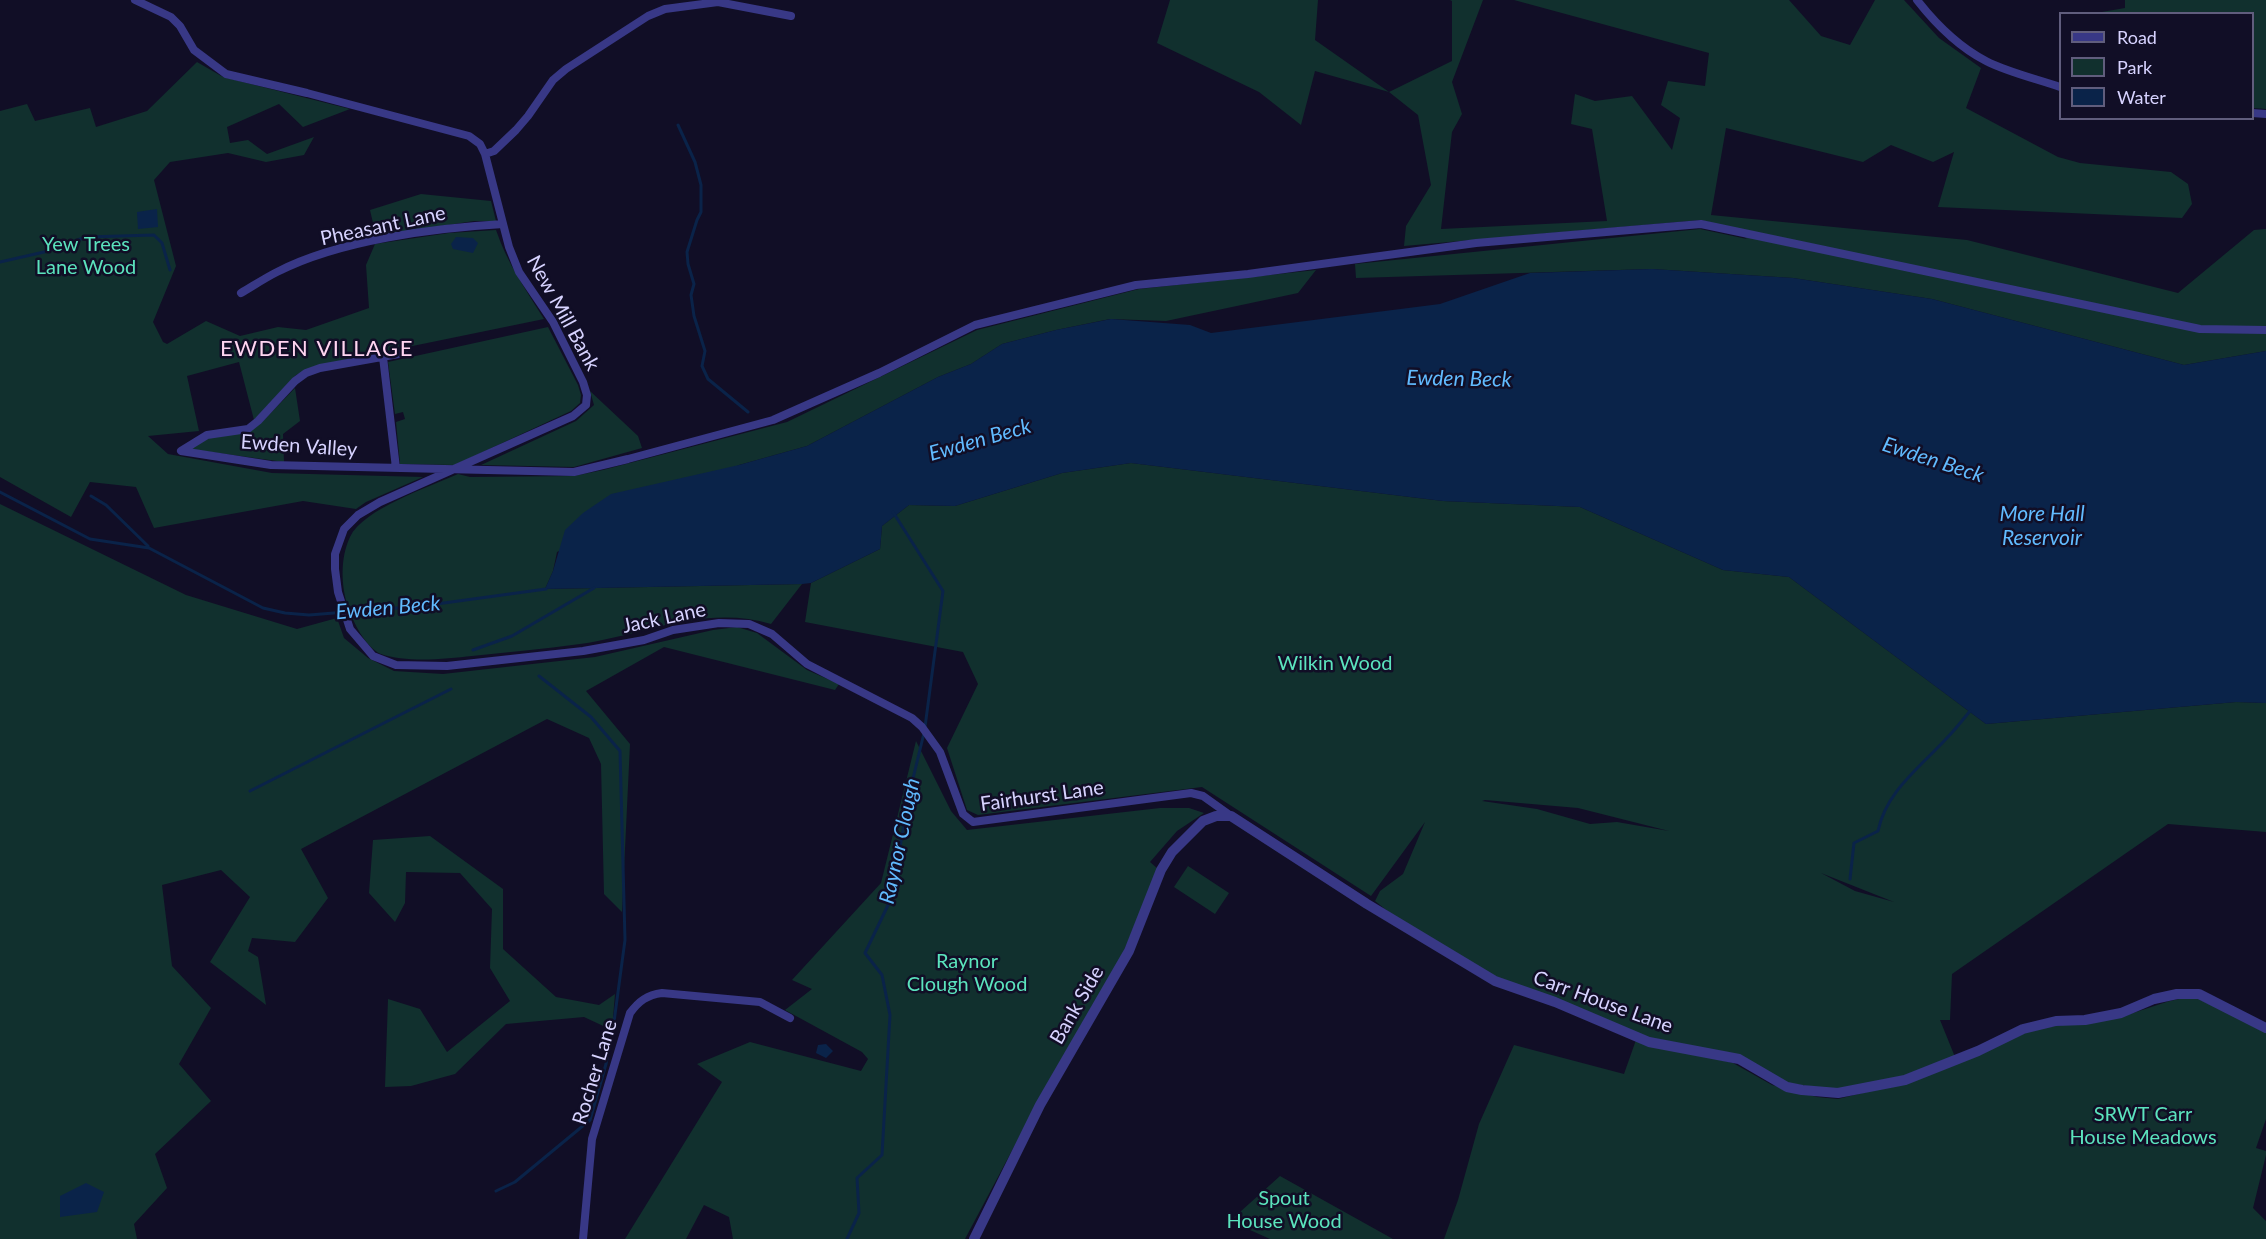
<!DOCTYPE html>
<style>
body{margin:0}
#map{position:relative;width:2266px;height:1239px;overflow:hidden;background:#110e26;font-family:Lato,sans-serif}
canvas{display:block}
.legend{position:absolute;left:2059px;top:12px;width:195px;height:108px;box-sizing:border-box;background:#110e26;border:2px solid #605d7d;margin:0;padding:8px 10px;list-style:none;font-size:18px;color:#d7d3ff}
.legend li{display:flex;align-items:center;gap:12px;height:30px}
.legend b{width:30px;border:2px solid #605d7d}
</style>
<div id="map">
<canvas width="2266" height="1239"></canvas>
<ul class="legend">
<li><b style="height:8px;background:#383886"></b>Road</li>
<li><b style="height:16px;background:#11302e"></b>Park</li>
<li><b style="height:16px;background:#0a2349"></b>Water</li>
</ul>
</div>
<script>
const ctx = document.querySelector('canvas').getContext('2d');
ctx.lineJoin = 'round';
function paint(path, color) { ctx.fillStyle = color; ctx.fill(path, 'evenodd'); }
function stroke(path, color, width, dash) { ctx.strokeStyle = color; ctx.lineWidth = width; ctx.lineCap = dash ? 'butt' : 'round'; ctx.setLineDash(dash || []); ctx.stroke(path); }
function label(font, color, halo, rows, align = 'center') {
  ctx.font = font + ' Lato,sans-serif'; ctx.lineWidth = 5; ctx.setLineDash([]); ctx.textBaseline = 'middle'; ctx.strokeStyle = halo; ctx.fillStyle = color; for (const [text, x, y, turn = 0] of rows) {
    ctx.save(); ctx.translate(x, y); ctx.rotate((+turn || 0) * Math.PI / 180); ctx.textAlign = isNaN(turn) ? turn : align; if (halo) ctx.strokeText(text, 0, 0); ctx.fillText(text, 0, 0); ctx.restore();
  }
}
const green = new Path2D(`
 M1170,0H1318L1315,40L1389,92L1452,61V1L1450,0H1483L1452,82L1462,114L1452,132L1441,229L1607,221L1592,129L1571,124L1575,94L1595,101L1632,96L1672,150L1680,118L1661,105L1668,81L1705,86L1709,53L1514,0H1789L1821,36L1850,45L1875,0H1904L1939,38L1981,68L1966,108L2058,157L2080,163L2171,172L2188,184L2192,204L2182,218L1938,207L1954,152L1933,162L1891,145L1863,162L1726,128L1711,215L1967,240L2178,293L2254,230L2266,229V351L2184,365L1932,299L1793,278L1652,269L1356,278L1355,264L1700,229L1747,239L1733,228L1701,220L1404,246L1406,226L1431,185L1418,115L1389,92L1315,71L1301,125L1259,92L1157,43Z
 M2125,0H2266V109L2253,108L2252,14L2096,13L2125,8Z
 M197,62L223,77L350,109L303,127L279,104L227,127L230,143L248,140L267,154L314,137L304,155L266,162L228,153L170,162L154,180L176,266L153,322L163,342L167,344L206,321L240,336L278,327L306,330L369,308L366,265L375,244L449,233L496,230C507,263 526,290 544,319L320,365L296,375L254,420L239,362L187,376L199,431L148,436L168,454L272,473L423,477L366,502L356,509L303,501L154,528L136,487L90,482L71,517L0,477V111L27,104L35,121L90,108L96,127L147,111Z
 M421,194L491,201L496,221H474L376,236L370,210Z
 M1316,270L1298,293L1166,321L1110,319L1056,330L1002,344L971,364L938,377L807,446L739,465L557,552L553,571L545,589L802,584L771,624C706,604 643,635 580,644C544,649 507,652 472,656C446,659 406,663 381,654C366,648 353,622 348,607C341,586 340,558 350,537C363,509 429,487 458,474L470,477L574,476L603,470L787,422L977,330L1139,289Z
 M548,327L578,385L581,395L580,403L571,411L455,465L400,464L396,422L405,419L403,412L395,414L388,362Z
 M295,388L300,421L283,434L284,462L189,449L209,437L262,422Z
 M590,391L638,436L642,448L574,467L481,465L576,421L594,405Z
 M1131,463L1443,501L1580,507L1723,570L1789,577L1986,724L2236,702L2266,703V832L2168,824L1952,974L1950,1020H1940L1955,1057L1903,1077L1839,1091L1782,1082L1753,1066L1645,1038L1485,972L1390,913L1375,901L1380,891L1403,874L1425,822L1371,896L1202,787L978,815L967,810L947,748L978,684L963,652L805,622L811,583L880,549L882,526L909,505L955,506L1062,473ZM1485,800L1578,808L1669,831L1617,822L1590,824L1537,809L1482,801ZM1821,873L1894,902L1855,891Z
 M0,504L186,595L297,629L337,618L344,638L368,658L394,671L443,674L595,657L713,630L737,627L757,633L807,670L839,684L835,690L664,647L586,691L630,744L622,912L604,894L601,764L589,738L547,719L301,849L328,898L295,942L252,938L248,951L258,957L266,1005L210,962L250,897L221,870L162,885L172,966L211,1008L179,1064L211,1101L155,1154L167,1188L134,1224L137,1239H0Z
 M916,741L951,811L967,830L1160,808H1189L1204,813L1177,831L1150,862L1158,869L1123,953L1050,1079L965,1239H733L729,1217L704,1205L686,1239H625L722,1082L697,1064L750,1042L861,1071L868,1059L862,1052L785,1010L812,989L792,980L881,883Z
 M430,836L503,889V949L556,997L599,1005L615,994L612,1030L584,1017L506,1024L455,1074L411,1086L385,1087L388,999L420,1009L447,1052L510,1001L490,968L492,909L460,873L406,872L405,903L395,922L369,893L373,840Z
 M1188,866L1229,893L1215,914L1174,887Z
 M2194,997L2256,1026L2266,1033V1119L2256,1148L2266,1151V1155L2253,1208L2266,1221V1239H1444L1458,1200L1479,1124L1514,1045L1624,1074L1636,1040L1733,1063L1772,1085L1817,1097L1838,1099L1907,1082L2024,1032C2058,1023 2093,1024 2126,1015C2149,1009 2170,998 2194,997Z
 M1280,1176L1393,1239H1270L1230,1221Z`);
const water = new Path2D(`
 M157,209L158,227L138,229L137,212Z
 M456,237L473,238L478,243L473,253L453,249L451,244Z
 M1652,269L1793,278L1932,299L2184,365L2266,351V703L2236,702L1986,724L1789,577L1723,570L1580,507L1443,501L1131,463L1062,473L955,506L909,505L882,526L880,549L811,583L802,584L545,589L553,571L565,530L583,513L611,494L739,465L807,446L938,377L971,364L1002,344L1056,330L1111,319L1190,325L1211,333L1440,304L1530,273Z
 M826,1044L833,1051L826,1058L816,1053L818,1045Z
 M86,1183L104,1192L97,1212L60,1217V1196Z`);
const stream = new Path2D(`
 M678,125L695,162L701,185V212L697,220L687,252L688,264L694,284L691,295L694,316L705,351L702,366L708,379L748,412
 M0,262L44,252L86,237L154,235L162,243L170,270
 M0,492L90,539L149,548L263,608L285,613L309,615L422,606L546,589
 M91,496L106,505L148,546
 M893,512L943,591L925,727
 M473,650L512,636L594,588
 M250,791L451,689
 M1850,879L1854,843L1878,831C1886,792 1919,768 1945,740C1954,731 1962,721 1970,711
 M496,1191L515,1182L590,1120L606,1064L614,1022L625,940L620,751L591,717L539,676
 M847,1239L859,1213L857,1178L882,1155L890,1015L882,975L865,953L891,899L909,795L924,733`);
const minor = new Path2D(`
 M135,0L171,17L180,26L194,50L226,74L307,93L469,136L480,144L485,154L509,247L519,272L553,322L583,382L587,395L586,405L573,416L380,502L358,515L344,529L335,554V569L338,592L350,629L373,656L396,665L447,666L583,651L644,640L673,630L719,623L749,624L772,634L807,664L912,718L922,727L940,752L963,814L973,822L1191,793L1203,796L1231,816
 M1917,0C1935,23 1959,47 1986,61C2007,72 2037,79 2060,87
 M2252,113L2266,114
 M485,154L494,151L516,130L528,116L553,80L566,69L648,16L665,9L718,2L791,16
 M241,293C253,286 265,278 277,272C339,240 434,228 503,224
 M404,353L320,368L306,373L295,381L258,421L248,429L207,435L181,451L271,465L574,472L628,459L773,420L879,373L975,325L1136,285L1248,274L1476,243L1701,224L2200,329L2266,330
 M383,357L396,468
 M583,1239L592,1139L630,1013C639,1001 647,995 662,993L760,1002L790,1018`);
const tertiary = new Path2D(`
 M974,1239L1040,1105L1129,951L1161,870L1172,852L1203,821L1216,816H1231L1367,904L1495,981L1555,1002L1649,1042L1739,1059L1787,1087L1802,1090L1838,1093L1905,1080L1978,1051L2023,1029L2056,1021L2085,1020L2121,1013L2154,999L2177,994H2199L2266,1028`);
const streetNames = [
 ["Pheasant Lane",383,226,-12],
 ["New Mill Bank",563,313,61],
 ["Ewden Valley",299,446,4],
 ["Jack Lane",664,618,-12],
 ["Fairhurst Lane",1042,796,-8],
 ["Carr House Lane",1603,1002,20],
 ["Bank Side",1077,1005,-60],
 ["Rocher Lane",595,1072,-73]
];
const parkNames = [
 ["Yew Trees",86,245],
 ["Lane Wood",86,268],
 ["Wilkin Wood",1335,664],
 ["Raynor",967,962],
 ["Clough Wood",967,985],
 ["SRWT Carr",2143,1115],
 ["House Meadows",2143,1138],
 ["Spout",1284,1199],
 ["House Wood",1284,1222]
];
const waterNames = [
 ["Ewden Beck",1459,379,1],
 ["Ewden Beck",980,440,-16],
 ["Ewden Beck",1933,460,18],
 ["More Hall",2042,514],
 ["Reservoir",2042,538],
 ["Ewden Beck",388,608,-5],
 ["Raynor Clough",900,841,-78]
];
const quarterNames = [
 ["EWDEN VILLAGE",317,349]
];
paint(green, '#11302e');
paint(water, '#0a2349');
stroke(stream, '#0a2349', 3);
stroke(minor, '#383886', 8);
stroke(tertiary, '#383886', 10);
label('20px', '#d7d3ff', '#110e26', streetNames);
label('20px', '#5be3bd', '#110e26', parkNames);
label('italic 21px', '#61bbff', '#110e26', waterNames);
ctx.letterSpacing = '1.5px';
label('22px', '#ffd5f1', '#110e26', quarterNames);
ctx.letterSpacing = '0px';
</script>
